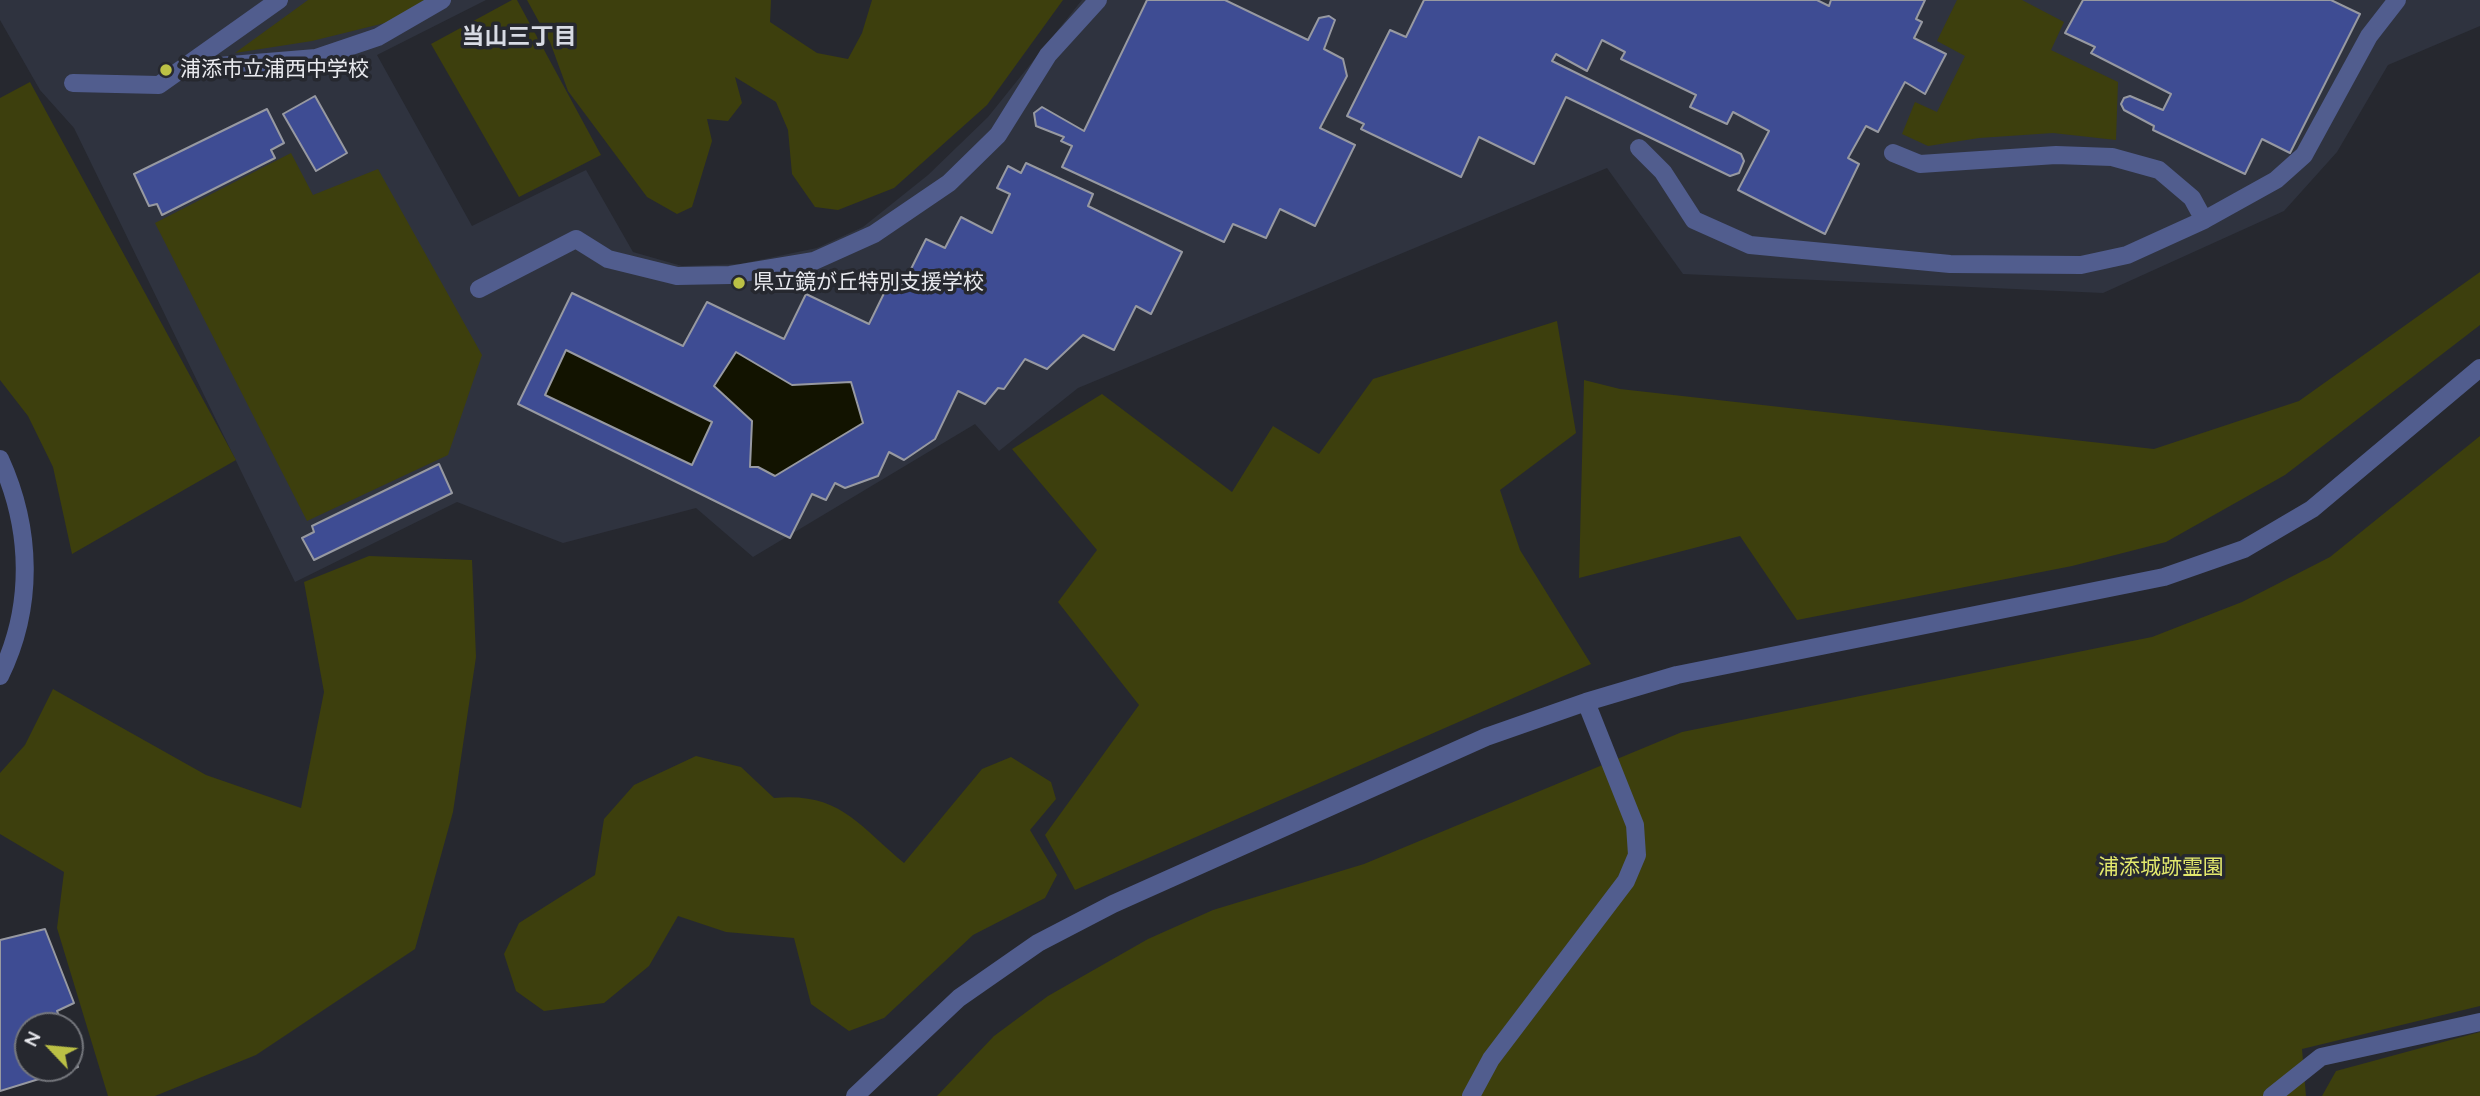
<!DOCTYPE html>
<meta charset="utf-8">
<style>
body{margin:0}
#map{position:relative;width:2480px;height:1096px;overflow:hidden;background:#26282f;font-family:Quicksand,sans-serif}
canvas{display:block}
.north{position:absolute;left:14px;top:1012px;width:70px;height:70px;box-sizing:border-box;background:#26282f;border:2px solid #74767c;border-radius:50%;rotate:296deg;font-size:19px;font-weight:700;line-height:28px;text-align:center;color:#e9eaef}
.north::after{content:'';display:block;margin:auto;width:24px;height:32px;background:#bbc045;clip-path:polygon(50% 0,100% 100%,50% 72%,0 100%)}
</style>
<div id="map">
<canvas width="2480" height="1096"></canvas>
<div class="north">N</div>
</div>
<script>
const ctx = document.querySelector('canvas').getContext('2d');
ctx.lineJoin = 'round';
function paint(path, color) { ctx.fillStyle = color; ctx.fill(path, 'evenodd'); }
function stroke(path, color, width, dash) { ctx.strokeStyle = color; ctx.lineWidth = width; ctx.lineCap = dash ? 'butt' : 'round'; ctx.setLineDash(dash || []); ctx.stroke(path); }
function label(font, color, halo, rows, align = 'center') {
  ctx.font = font + ' Quicksand,"Noto Sans JP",sans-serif'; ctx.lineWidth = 7; ctx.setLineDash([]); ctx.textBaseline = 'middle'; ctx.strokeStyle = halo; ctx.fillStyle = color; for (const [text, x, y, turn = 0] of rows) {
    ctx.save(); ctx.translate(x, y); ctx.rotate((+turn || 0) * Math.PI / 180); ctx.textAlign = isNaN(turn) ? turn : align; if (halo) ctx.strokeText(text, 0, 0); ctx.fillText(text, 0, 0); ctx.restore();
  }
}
const built = new Path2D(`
 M0,0H486L377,55L472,226L586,170L633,252L682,266L740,264L817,248L863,227L928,175L988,117L1082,0H2480V26L2388,65L2337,152L2284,211L2103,293L1683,274L1607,168L1078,388L999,451L975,424L753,557L696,508L563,543L457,502L295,582L74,128L40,90L0,20Z`);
const green = new Path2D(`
 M308,0H426L389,22L312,41L235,53Z
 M512,0H517L601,155L519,197L431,44Z
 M527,0H771L770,22L817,53L848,59L862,33L872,0H1063L987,105L894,188L838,210L815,207L792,174L788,130L776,102L735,77L742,103L728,121L707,119L712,141L692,207L677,214L647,197L568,91L550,42Z
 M1957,0H2022L2064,22L2051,50L2118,82L2116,140L2053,133L1979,138L1928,146L1902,134L1915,102L1937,112L1965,56L1937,41Z
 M30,82L236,460L72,554L53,467L28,416L0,380V98Z
 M291,153L313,195L378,169L482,355L448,455L307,521L155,223Z
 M2480,272V325L2285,475L2166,542L2072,566L1797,620L1740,536L1579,578L1584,380L1620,389L2154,449L2299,401Z
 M1557,321L1576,433L1500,490L1520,550L1591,664L1075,890L1045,835L1139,705L1058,602L1097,550L1012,449L1102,394L1232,492L1273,426L1319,454L1373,379Z
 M2480,436V1006L2302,1049L2306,1096H937L994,1036L1048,996L1148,939L1213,910L1364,864L1682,732L2152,637L2242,602L2330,557Z
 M369,556L472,560L476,657L453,812L415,949L256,1055L155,1096H108L57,928L64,872L0,834V773L25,745L53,689L206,775L301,808L324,692L304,582Z
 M696,756L741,767L774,798C840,792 858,825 904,863L982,769L1011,757L1051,782L1056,799L1030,830L1057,875L1045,898L973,935L884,1018L849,1031L811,1004L794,938L726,932L678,916L649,966L604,1003L544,1011L516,991L504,954L519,923L595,875L604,819L634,785Z
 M2480,1032V1096H2322L2336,1071Z`);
const water = new Path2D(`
 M566,350L712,422L692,465L545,395Z
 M736,352L792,385L851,382L863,423L775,476L758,467H750L714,386Z`);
const building = new Path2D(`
 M1147,0H1225L1308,40L1319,18L1329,16L1335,20L1324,49L1343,59L1347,76L1320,128L1355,145L1315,226L1280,209L1266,238L1233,224L1224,242L1062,167L1072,146L1061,141L1064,137L1036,126L1034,113L1042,107L1084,131Z
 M1424,0H1817L1829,6L1831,0H1925L1916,19L1922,22L1914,38L1946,54L1925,94L1905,82L1878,132L1866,126L1848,158L1859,164L1825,234L1738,190L1769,131L1733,112L1727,124L1690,107L1696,95L1621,59L1625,52L1602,40L1587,71L1556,54L1552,61L1741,154L1744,161L1739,173L1730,176L1566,97L1534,164L1479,137L1461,177L1361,129L1364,124L1347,116L1390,30L1406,37Z
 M2083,0H2331L2360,14L2290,153L2262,139L2245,174L2153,130L2154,126L2124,110L2121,104L2124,98L2130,96L2163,110L2171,94L2091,53L2095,47L2065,33Z
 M315,96L347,153L316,171L283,114Z
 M267,109L284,143L271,150L275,158L162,215L157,204L149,206L134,174Z
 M1026,163L1093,194L1088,206L1182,252L1151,314L1136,306L1114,350L1083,335L1047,369L1025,359L1004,389L998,388L985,404L958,391L935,439L904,460L889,452L878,476L845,488L835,483L826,500L812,494L790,538L518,404L572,293L683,346L707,302L784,339L806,294L869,324L891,279L903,285L926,239L945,248L961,217L992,233L1010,194L997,188L1008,166L1021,173ZM566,350L712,422L692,465L545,395ZM736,352L792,385L851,382L863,423L775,476L758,467H750L752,421L714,386Z
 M439,464L452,493L314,560L302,538L314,532L312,526Z
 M45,929L74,1003L57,1011L63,1026H28V1068H70V1045L78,1067L0,1091V940Z`);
const minor = new Path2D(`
 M182,69L316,58L378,37L442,0
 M73,83L159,85L279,0
 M1639,148L1663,172L1694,220L1750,245L1950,264L2081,265L2127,255L2204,220L2276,180L2304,155L2369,36L2397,0
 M1893,153L1920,164L2056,155L2112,157L2159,170L2192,198L2204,220
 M479,289L576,239L608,259L677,276L730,275L814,261L874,234L949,183L998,135L1048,55L1098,0
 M0,459C32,529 34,607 0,676
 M855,1096L959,998L1038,943L1113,904L1486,737L1586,702L1677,675L2164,577L2244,549L2312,509L2480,368
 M1471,1096L1491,1059L1626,881L1637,855L1635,825L1586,702
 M2272,1096L2321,1057L2480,1022`);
const markers = [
 [166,70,7,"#bbc045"],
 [739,283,7,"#bbc045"]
];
const poiNames = [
 ["浦添市立浦西中学校",180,70],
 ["県立鏡が丘特別支援学校",753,283]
];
const parkNames = [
 ["浦添城跡霊園",2161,868]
];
const neighbourhoodNames = [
 ["当山三丁目",519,37]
];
paint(built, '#2f333f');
paint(green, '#3d3f0d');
paint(water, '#121300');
paint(building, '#3e4c93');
stroke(building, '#9799a1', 2);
stroke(minor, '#515d8e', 18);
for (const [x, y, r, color] of markers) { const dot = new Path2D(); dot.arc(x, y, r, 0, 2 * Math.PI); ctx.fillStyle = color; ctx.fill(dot); stroke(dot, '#26282f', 2.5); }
label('21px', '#e9eaef', '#26282f', poiNames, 'left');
label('21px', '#e2e86c', '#26282f', parkNames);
label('bold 23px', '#d8dbe4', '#26282f', neighbourhoodNames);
</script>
